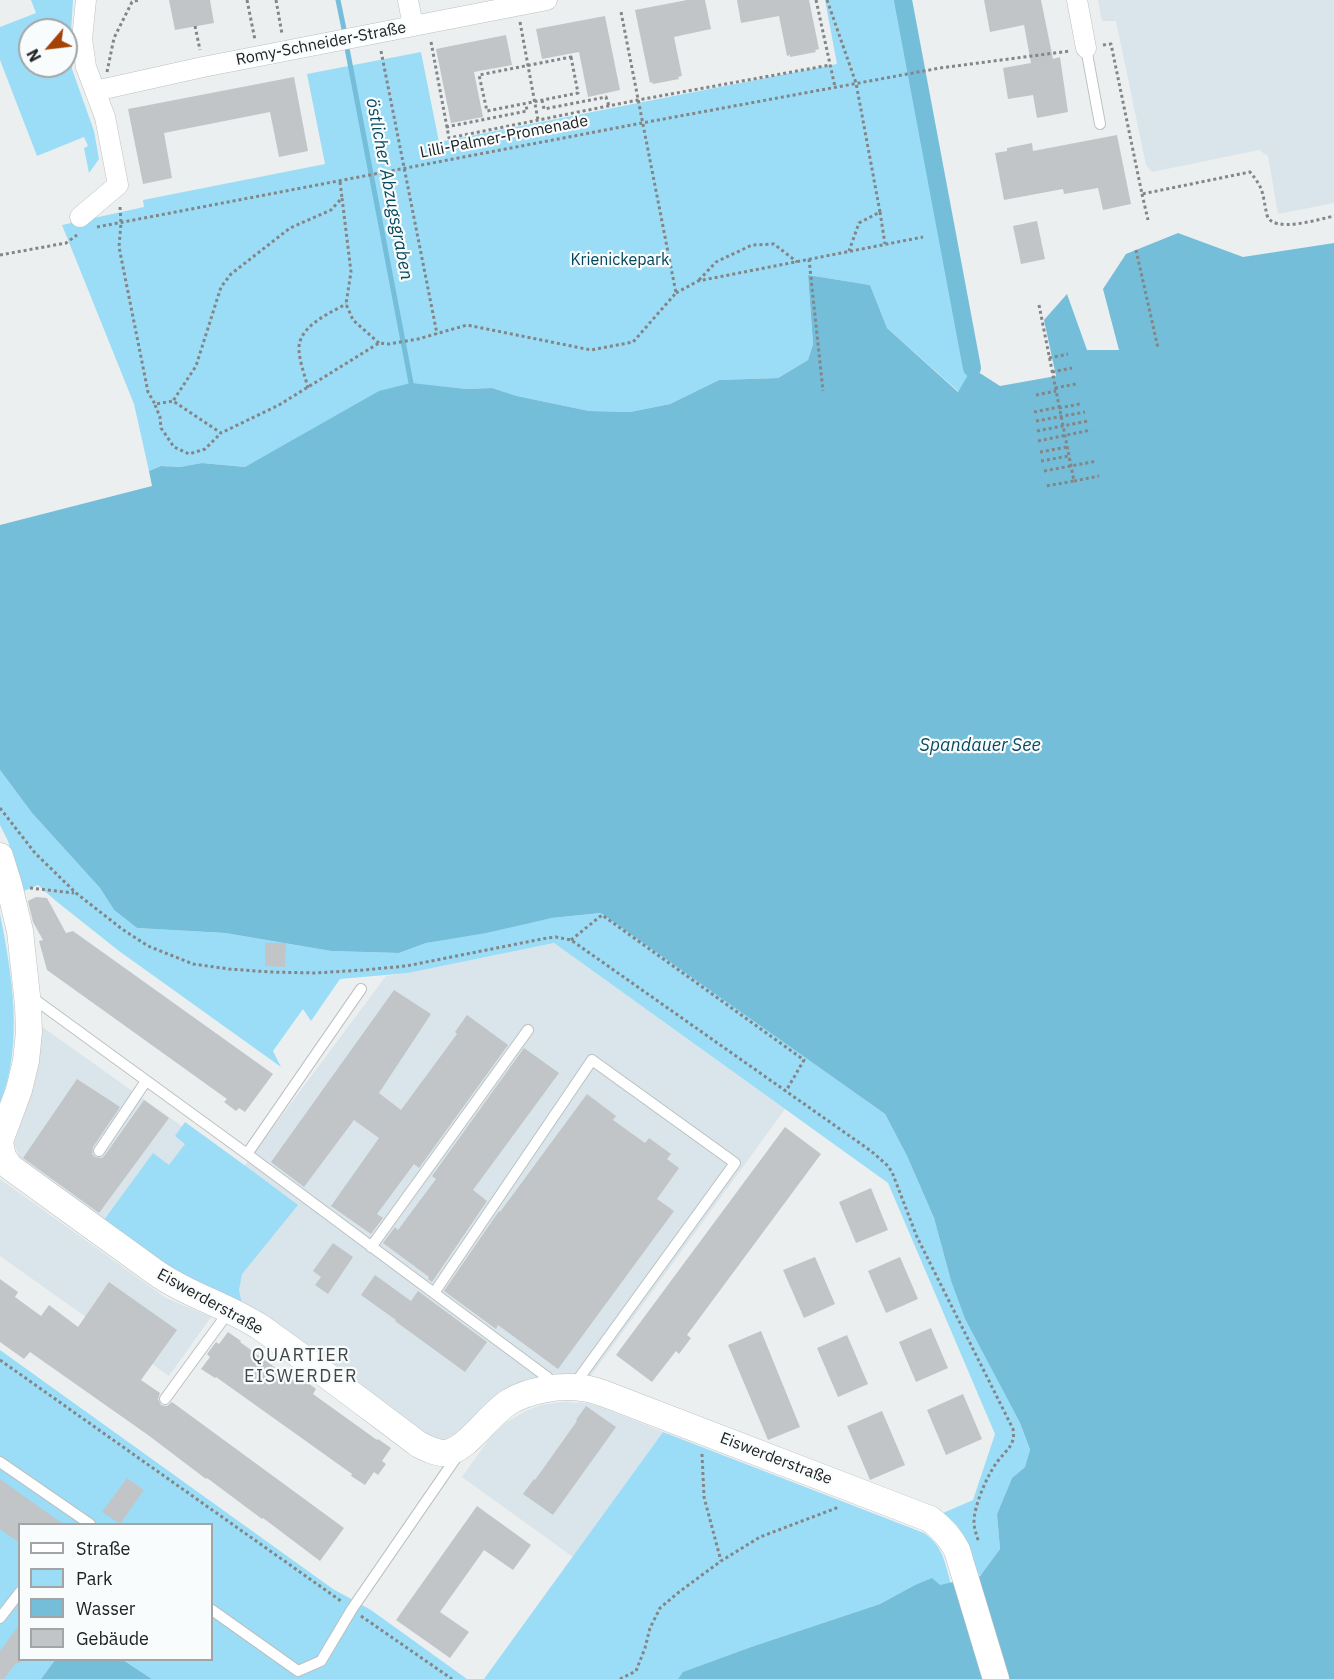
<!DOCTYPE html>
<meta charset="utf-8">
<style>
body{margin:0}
#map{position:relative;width:1334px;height:1679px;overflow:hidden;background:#ebeff0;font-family:"IBM Plex Sans",sans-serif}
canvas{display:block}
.legend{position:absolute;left:18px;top:1523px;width:195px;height:138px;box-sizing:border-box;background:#f8fcfd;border:2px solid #a2a5a6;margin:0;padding:8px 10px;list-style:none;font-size:18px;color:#212223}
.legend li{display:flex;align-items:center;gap:12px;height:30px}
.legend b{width:30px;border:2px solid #a2a5a6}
.north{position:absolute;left:18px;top:18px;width:60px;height:60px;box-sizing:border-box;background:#f8fcfd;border:2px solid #a2a5a6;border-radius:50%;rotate:242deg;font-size:16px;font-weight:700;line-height:24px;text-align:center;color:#212223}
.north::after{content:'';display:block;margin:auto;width:21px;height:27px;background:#a44104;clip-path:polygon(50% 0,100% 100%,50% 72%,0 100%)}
</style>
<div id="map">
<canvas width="1334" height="1679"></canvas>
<ul class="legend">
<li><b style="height:8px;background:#fff"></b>Straße</li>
<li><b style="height:16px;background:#9bddf7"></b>Park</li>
<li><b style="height:16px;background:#75beda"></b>Wasser</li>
<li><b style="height:16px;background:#c2c5c7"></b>Gebäude</li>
</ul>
<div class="north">N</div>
</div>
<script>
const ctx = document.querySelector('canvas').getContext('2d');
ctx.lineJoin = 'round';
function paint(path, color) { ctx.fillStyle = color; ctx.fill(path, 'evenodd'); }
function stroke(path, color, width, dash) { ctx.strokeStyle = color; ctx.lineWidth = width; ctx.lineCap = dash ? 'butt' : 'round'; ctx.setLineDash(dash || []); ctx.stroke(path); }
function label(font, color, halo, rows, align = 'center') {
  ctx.font = font + ' "IBM Plex Sans",sans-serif'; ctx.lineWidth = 4.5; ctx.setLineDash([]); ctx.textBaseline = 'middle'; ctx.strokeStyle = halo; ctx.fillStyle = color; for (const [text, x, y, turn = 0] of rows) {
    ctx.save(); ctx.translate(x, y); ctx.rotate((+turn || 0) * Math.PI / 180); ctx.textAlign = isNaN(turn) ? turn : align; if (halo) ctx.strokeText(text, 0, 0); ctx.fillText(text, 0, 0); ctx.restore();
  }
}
const built = new Path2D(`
 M1098,0H1334V203L1278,214L1268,156L1259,150L1152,172L1146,165L1116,21H1102Z
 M554,943L785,1109L590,1377L488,1403L472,1418L454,1441H435L187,1279L21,1162L14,1143L32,1092L37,1071L41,1026L242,1169L386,976L408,973Z
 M0,1179L166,1298L211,1317L169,1376L0,1256Z
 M563,1402L587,1403L601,1407L663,1432L573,1557L462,1477L487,1442L505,1423L526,1411L541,1405Z`);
const green = new Path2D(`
 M31,0H73L70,50L72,69L94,131L99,159L89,173L84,148L88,146L84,137L37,156L0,60V27L36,13ZM30,30H66V66H30Z
 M825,0H903L972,368L959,392L887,328L870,285L808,275L813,344L808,360L778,378L719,380L670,404L630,412L589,411L517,396L492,388L466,389L411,384L245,467L202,463L180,467L161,466L149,471L134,404L62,225L144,207L143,200L325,164L307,74L421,52L439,142L837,64Z
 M0,770L32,813L100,888L114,910L137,928L225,933L331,951L399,953L426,943L552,918L602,913L885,1114L907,1156L934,1218L951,1281L965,1319L1020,1423L1030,1451L1025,1467L1012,1478L997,1514L1000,1549L980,1576C974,1569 973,1561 971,1553C966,1536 957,1523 943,1513L973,1500L995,1434L888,1183L554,943L408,973L340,979L311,1021L303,1009L273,1051L281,1067L119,951L56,901L38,885L24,891L8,841L0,825Z
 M0,914C12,975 24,1044 0,1103Z
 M185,1122L247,1167L298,1205L242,1274L239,1290L242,1304L175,1271L104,1220L153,1153L169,1165L185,1144L175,1136Z
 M0,1350L333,1589L371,1610L467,1679H152L123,1660H212V1524H20V1660H55L41,1679H0Z
 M663,1432L924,1533C943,1546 945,1563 951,1584L940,1586H913L880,1604L751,1647L684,1672L678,1679H484Z`);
const water = new Path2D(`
 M1178,233L1243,257L1334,243V1679H678L683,1672L751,1647L880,1604L913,1586L932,1578L940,1585L980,1576L1000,1549L997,1514L1012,1478L1025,1467L1030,1450L1020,1423L965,1319L951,1281L934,1218L907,1156L885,1114L601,913L552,918L486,933L426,943L399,953L331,951L225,933L137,928L114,910L100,888L32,813L0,770V525L152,486L149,471L161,466L180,467L202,463L245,467L379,391L411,383L466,389L492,388L517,396L589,411L630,412L670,404L719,380L778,378L808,360L813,344L808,275L870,285L887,328L958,392L972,368L1000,386L1056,376L1044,320L1067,294L1087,350H1119L1103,289L1126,254Z
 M55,1660H123L152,1679H41Z`);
const stream = new Path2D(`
 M338,0L345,34
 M346,43L411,383`);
const canal = new Path2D(`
 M903,0L972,368`);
const building = new Path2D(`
 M169,0H210L214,23L175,30Z
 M687,0H705L711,29L674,37L682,76L678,77L679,79L653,84L652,82L650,83L635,10Z
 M737,0H809L819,49L815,50L816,52L790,57V55L787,56L779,16L741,23Z
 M984,0H1041L1053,59L1060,57L1068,112L1037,118L1033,95L1008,99L1003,68L1031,63L1024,25L990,32Z
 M605,16L620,90L588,97L579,52L542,59L536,29Z
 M506,35L512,65L474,72L483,117L451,123L436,49Z
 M294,77L308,151L279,157L270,112L164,133L172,178L143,184L128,109Z
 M1117,135L1131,204L1103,210L1098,188L1064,194L1063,189L1004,200L995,153L1007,151V148L1032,143L1033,151Z
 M1037,221L1045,259L1021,264L1013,226Z
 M36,897L47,898L66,933L73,931L273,1074L245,1112L239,1108L236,1111L224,1102L227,1099L47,970L39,941L43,940L33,922L28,901Z
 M265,943H286L285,967L265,966Z
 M394,990L431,1014L379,1093L401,1110L457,1034L455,1032L467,1015L508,1045L419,1168L414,1164L377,1214L383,1218L371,1234L331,1206L379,1138L354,1120L304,1187L271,1162Z
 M524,1048L559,1073L473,1190L487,1201L432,1282L428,1279L429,1277L383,1243L395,1227L398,1230L436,1179L432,1176Z
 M77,1079L120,1107L93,1147L92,1154L95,1157L102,1158L105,1155L144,1100L169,1118L99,1213L23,1158Z
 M587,1094L616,1116L613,1120L645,1143L649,1138L671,1154L667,1159L679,1168L657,1199L674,1211L558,1369L498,1325L496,1329L444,1291L499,1211L500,1212Z
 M785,1127L821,1154L687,1335L691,1338L679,1354L676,1351L652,1382L616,1355Z
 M871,1188L888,1230L856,1243L839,1202Z
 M333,1243L353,1257L328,1294L315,1285L321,1277L313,1271Z
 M815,1257L835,1304L804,1318L783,1270Z
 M900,1257L918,1299L886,1313L868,1271Z
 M375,1275L411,1301L418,1291L487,1342L465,1372L395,1321L396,1320L361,1295Z
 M0,1279L18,1292L15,1297L41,1316L49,1305L78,1327L109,1282L177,1330L141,1380L160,1393L158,1399L161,1405L167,1406L172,1402L344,1528L320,1561L263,1518L262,1519L207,1478L206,1479L148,1435L30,1352L24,1359L0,1342Z
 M931,1328L948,1368L916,1382L899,1342Z
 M761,1331L800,1427L768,1440L728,1345Z
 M228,1332L241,1341L240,1342L295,1382L299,1376L316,1389L313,1394L377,1440L378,1439L391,1448L382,1461L386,1464L378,1475L374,1472L365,1485L351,1476L352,1474L216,1377L215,1378L201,1369L210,1357L207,1354L216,1342L219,1344Z
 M847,1335L868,1384L838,1397L817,1348Z
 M963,1394L982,1439L946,1455L927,1410Z
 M586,1406L616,1427L553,1515L523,1494L534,1479L535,1480L577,1421L576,1420Z
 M882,1411L905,1465L870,1480L847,1426Z
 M127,1478L144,1490L120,1524L102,1512Z
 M0,1479L63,1524H20V1543L0,1529Z
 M477,1506L531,1545L513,1570L484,1550L440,1612L469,1632L450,1658L396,1620Z
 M20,1624V1663H16L4,1679H0V1651Z`);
const path = new Path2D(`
 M247,0L255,40
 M276,0L282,34
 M816,0L835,87
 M827,0L856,83L880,212L859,223L849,251
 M520,22L538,120
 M195,26L200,50
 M431,42L449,138L638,100L830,65
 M1103,45L1111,44L1142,194L1250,172C1265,190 1262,194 1267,215C1272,234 1320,219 1334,216
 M381,51L437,334
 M571,57L578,93L487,111L479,75Z
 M107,72L114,38L132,2L139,0
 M542,100L544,109L606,97L609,106
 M446,127L527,111L526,104
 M340,182L342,198
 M1142,194L1148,220
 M120,207L121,223L119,247L148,392L155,404L173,401
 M880,212L885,244
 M97,227L642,123L940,68L1070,51
 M1136,250L1158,348
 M0,255L66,243L77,235
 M809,259L823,391
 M699,280L716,262L752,245L774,244L797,262
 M676,293L698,281L923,237
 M1039,305L1074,481L1046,486
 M379,343L353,320L346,304L351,272L342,198L331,210L290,228L231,274L221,287L196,366L173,401L221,433L279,405L379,343L389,344L418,339L467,325L591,350L633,342L676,293L621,12
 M1049,358L1068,354
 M1052,372L1072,368
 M308,388C305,376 300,363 299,351C297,327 328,314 346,304
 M1055,388L1076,384
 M1036,395L1056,391
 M155,405L160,417L161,428L174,447L189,454L205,449L221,433
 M1059,408L1080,404
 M1034,412L1059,407
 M1036,421L1085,412
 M1037,431L1088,421
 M1038,441L1091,430
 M1040,452L1067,447
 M1041,461L1069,456
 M1044,471L1097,461
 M1074,481L1099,476
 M0,808L35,853L76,893L122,929L148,946L193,964L229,969L270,972L315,973L363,970L406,966L547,938L556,937L571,940L871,1151L888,1166L892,1172L917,1237L1013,1429C1016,1445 1006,1450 997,1462C987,1476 973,1507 974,1524C975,1531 977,1537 979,1543
 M30,888L74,893
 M571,940L602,915L804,1060L786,1091
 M0,1360L341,1601
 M702,1454L704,1497L721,1561
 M361,1616L452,1679
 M620,1679L636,1671L645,1648L650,1628L660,1608L679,1592L721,1561L760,1537L839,1507`);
const service = new Path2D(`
 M1086,48L1100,124
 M30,996L247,1154L547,1377L555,1385
 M99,1151L146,1081
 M247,1154L361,989
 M371,1247L528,1030
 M434,1293L592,1060L735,1163L574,1385
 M165,1399L230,1310
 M0,1462L90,1524
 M212,1610L298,1671L321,1661L352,1609L460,1452
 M0,1618L20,1592`);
const minor = new Path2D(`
 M408,0L413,26
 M1077,0L1086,48
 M95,91L203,67L547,0
 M80,217L118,185L105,117L86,67L82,39L86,0`);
const tertiary = new Path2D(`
 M0,856L9,885L20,931L28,1005L29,1032L26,1061L19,1090L0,1141
 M0,1142L3,1157L10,1167L155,1272C187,1295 226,1305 260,1327C313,1364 366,1405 418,1444C426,1448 435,1453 444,1453C466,1452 489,1414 509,1402C529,1390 559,1385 582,1388C592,1389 603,1393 613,1397L930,1519C942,1528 950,1537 957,1550L996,1679`);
const streetNames = [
 ["Romy-Schneider-Straße",321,44,-11],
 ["Lilli-Palmer-Promenade",504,137,-11],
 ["Eiswerderstraße",210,1302,29],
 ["Eiswerderstraße",776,1459,21]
];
const parkNames = [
 ["Krienickepark",620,260]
];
const waterNames = [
 ["östlicher Abzugsgraben",389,189,79],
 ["Spandauer See",980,746]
];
const neighbourhoodNames = [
 ["QUARTIER",301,1356],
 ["EISWERDER",301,1377]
];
paint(built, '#d9e5ea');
paint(green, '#9bddf7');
paint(water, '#75beda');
stroke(stream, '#75beda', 5);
stroke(canal, '#75beda', 18);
paint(building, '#c2c5c7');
stroke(service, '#bcc0c1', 12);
stroke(minor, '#bcc0c1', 21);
stroke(tertiary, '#bcc0c1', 27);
stroke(path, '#838586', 3, [3, 3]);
stroke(service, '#fff', 10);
stroke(minor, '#fff', 20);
stroke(tertiary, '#fff', 26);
label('16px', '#212223', '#f8fcfd', streetNames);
label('16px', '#014558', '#f8fcfd', parkNames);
label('italic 18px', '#08495d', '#f8fcfd', waterNames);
ctx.letterSpacing = '1.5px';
label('18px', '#444748', '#f8fcfd', neighbourhoodNames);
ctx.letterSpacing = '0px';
</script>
